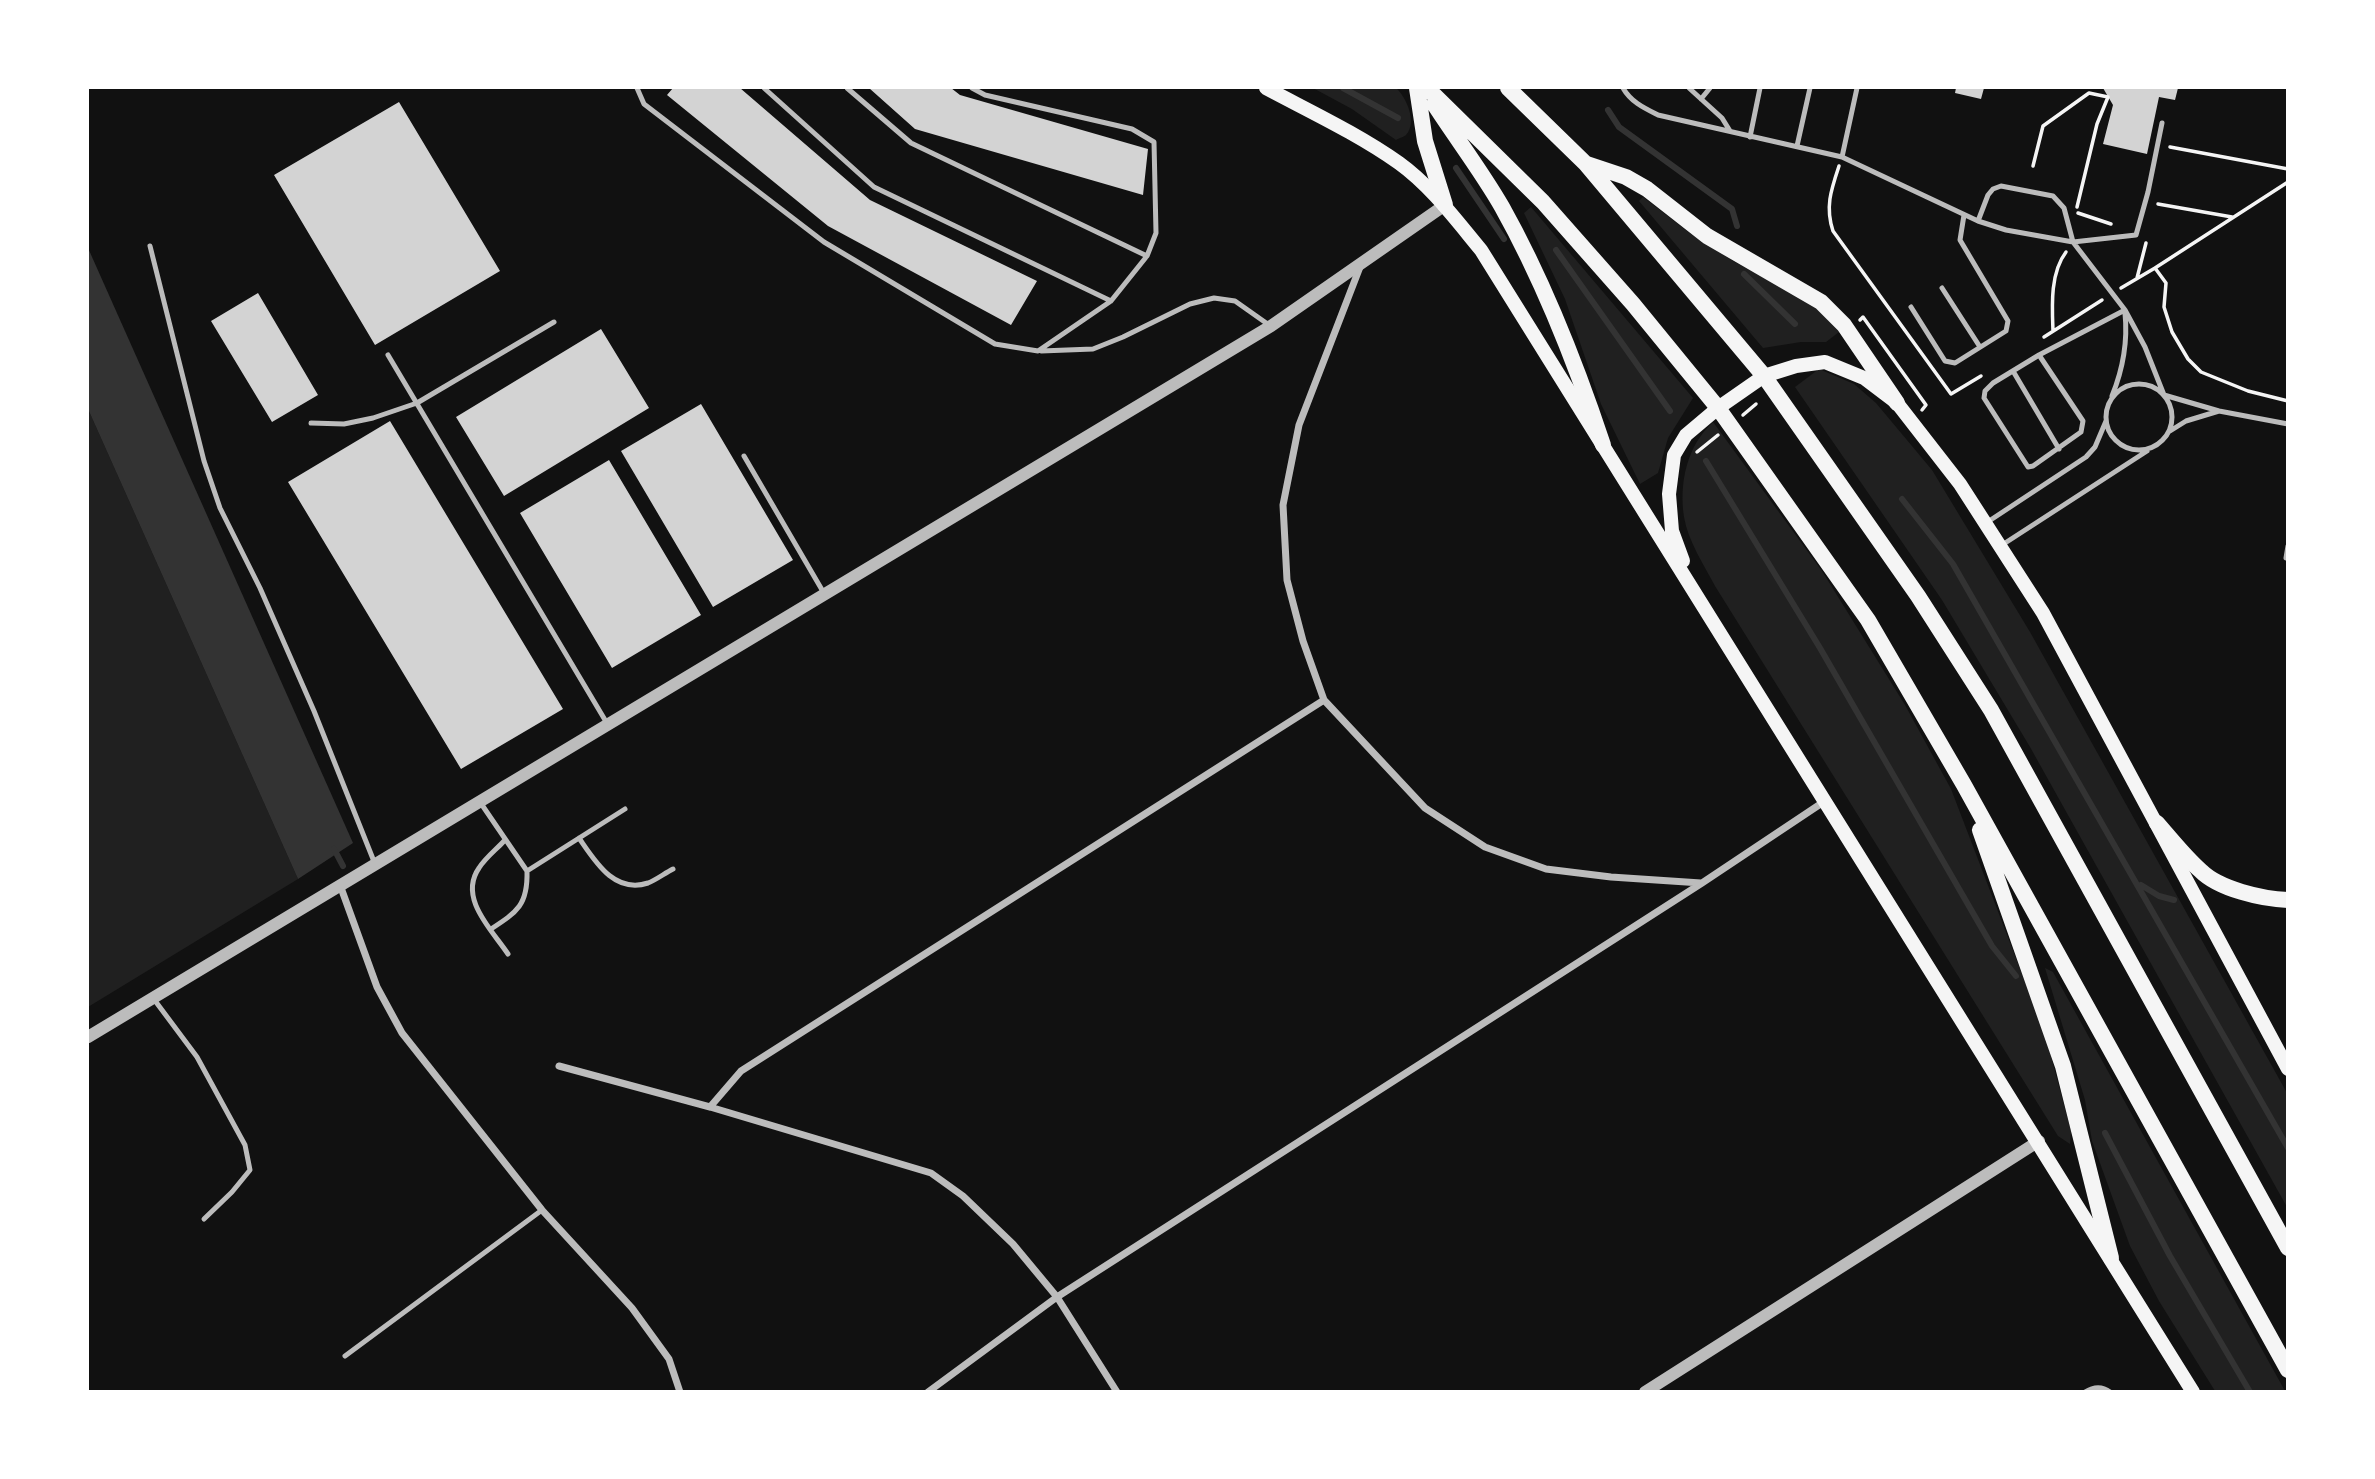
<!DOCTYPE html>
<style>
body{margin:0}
#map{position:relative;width:2375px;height:1479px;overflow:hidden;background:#111;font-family:Ubuntu,sans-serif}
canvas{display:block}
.frame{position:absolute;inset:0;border:89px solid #fff;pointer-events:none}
</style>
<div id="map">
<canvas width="2375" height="1479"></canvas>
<div class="frame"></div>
</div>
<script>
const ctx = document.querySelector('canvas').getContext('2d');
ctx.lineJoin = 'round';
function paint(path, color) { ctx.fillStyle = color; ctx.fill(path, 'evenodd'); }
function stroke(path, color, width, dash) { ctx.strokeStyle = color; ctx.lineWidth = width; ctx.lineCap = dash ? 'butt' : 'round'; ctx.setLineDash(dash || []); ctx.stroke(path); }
const green = new Path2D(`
 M1313,88H1396C1406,97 1418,122 1406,135C1404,137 1399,138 1396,140L1352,109Z
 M1643,197L1691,234L1733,261L1814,305L1839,332L1826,342H1801L1763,348L1639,201Z
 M1531,207L1693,398L1668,438L1658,473L1640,484L1601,404L1565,299L1524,213Z
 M1819,369L1854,384L1876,403L1932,470L2030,632L2287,1093V1207L2030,747L1942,600L1795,387Z
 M88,409L298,879L88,1007Z
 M1713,422L1822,571L1905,705L1951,789L2045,1034L2071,1131L2070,1144L2058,1136L1715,586C1704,565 1688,541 1684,517C1679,482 1687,446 1713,422Z
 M2045,968L2053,972L2285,1391H2215L2159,1301L2130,1246L2092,1141L2085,1100Z`);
const water = new Path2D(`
 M88,248L353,843L298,879L88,409Z`);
const stream = new Path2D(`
 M1343,88L1398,118
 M1608,110L1619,127L1732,209L1737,226
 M1456,168L1504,239
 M1556,250L1670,411
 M1744,274L1795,324
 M1706,461L1820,648L1992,946L2016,976
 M1902,499L1953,564L2288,1148
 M334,849L343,866
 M2141,885L2159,896L2174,900
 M2105,1133L2170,1256L2250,1392`);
const building = new Path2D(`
 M673,88H740L870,200L1037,281L1011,325L828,226L667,95Z
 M869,88H951L960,95L1148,149L1143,195L915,129Z
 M1956,88H1984L1981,99L1955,93Z
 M2103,88H2178L2175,100L2159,97L2147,154L2103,144L2113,105Z
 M399,102L500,271L375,345L274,175Z
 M258,293L318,395L272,422L211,321Z
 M601,329L649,408L504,496L456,417Z
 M701,404L793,560L713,607L621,451Z
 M390,421L563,709L461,769L288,482Z
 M609,460L701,615L612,668L520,513Z`);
const path = new Path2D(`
 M2170,147L2288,169
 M1839,166C1831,190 1825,207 1833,231L1951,394L1981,376
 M2033,166L2043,126L2089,93L2108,97L2097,124L2077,207
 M2288,182L2155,268L2166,283L2164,307L2172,332L2188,359L2201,372L2248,391L2288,401
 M2158,204L2232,217
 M2078,213L2111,224
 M2137,278L2146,243
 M2121,288L2155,268
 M1860,320L1863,317L1926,405L1922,410
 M2053,331C2052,306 2050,273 2066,252
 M2044,337L2102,300
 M1743,415L1756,404
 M1697,452L1718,435`);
const service = new Path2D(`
 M637,88L644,104L824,242L995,344L1038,351L1111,301L1147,256L1156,233L1154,142L1132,129L985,95L972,88
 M764,88L874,187L1111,301
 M847,88L911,143L1147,256
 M1623,88C1631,102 1644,108 1658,115L1842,157L1978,221L2006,230L2073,242L2125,310L2145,347L2164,395L2219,411L2288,424
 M1689,88L1722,118L1730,131
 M1701,99L1710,88
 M1750,137L1760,88
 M1797,146L1810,88
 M1842,157L1857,88
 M1978,221L1988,195L1993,189L2001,186L2053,196L2064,208L2073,242L2136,235L2148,192L2162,123
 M150,246L204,461L220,508L260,588L314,711L375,864
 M1942,288L1980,347
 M1911,307L1945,361L1955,363L2006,331L2008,321L1960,240L1964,215
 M1041,351L1093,349L1123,337L1190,304L1214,298L1235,301L1269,325
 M388,355L608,725
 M2039,355L2083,421L2081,432L2033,466L2028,467L1984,398L1985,391L1993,383L2039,355L2125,310
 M2013,371L2059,449
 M2106 417a33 33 0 1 1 66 0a33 33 0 1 1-66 0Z
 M2112,396C2123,369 2128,343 2125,313
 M311,423L344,424L373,418L417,403L554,322
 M2170,431L2186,421L2219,411
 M744,456L825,595
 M1986,523L2086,457L2095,447L2106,421
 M2002,545L2147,451
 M2288,546L2286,558H2288
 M480,802L527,871L625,809
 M579,838C595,861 614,894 648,883C656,880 665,873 673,869
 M505,840C497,849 486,857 479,868C458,898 492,930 508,954
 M491,929C517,912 528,905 527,871
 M153,998L197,1057L245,1145L250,1170L232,1192L204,1219
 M345,1356L542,1210
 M2085,1392C2093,1387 2102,1386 2110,1392`);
const minor = new Path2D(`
 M1360,267L1299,425L1283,505L1287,580L1303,641L1324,700L1425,808L1485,847L1546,869L1611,877L1701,883
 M340,885L377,987L402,1033L542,1210L632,1308L669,1359L680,1392
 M559,1066L710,1107L931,1173L963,1196L1013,1244L1057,1297L1117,1392
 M710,1107L741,1071L1324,700
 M928,1392L1057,1297L1702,883L1825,801`);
const tertiary = new Path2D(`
 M88,1037L1271,326L1445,205
 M1645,1392L2039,1141`);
const secondary = new Path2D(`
 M1266,88C1311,112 1358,134 1399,163C1431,186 1456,220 1481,250L2193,1392
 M1683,561L1672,531L1669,494L1674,455L1686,435L1718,408L1764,376L1796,366L1825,362L1864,378L1897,403L1960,484L2043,613L2288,1069`);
const primary = new Path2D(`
 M1417,88L1425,141L1445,205
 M1427,88L1543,202L1633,304L1718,408L1868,620L1964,785L2288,1370
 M1508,88L1586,164L1764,376L1918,596L1991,710L2288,1248
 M1434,104C1456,138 1482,172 1502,207C1544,282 1576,364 1603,445
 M1587,164L1626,177L1647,189L1707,236L1821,302L1844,325L1897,403
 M2157,823C2171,839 2185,857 2201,871C2219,889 2262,899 2288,900
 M1980,830L2063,1066L2111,1258`);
paint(green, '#202020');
paint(water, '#333');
stroke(stream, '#333', 6);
paint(building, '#d3d3d3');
stroke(path, '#f5f5f5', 3.5);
stroke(service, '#bcbcbc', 5);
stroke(minor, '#bcbcbc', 7);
stroke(tertiary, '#bcbcbc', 12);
stroke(secondary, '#f5f5f5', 14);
stroke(primary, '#f5f5f5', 16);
</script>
